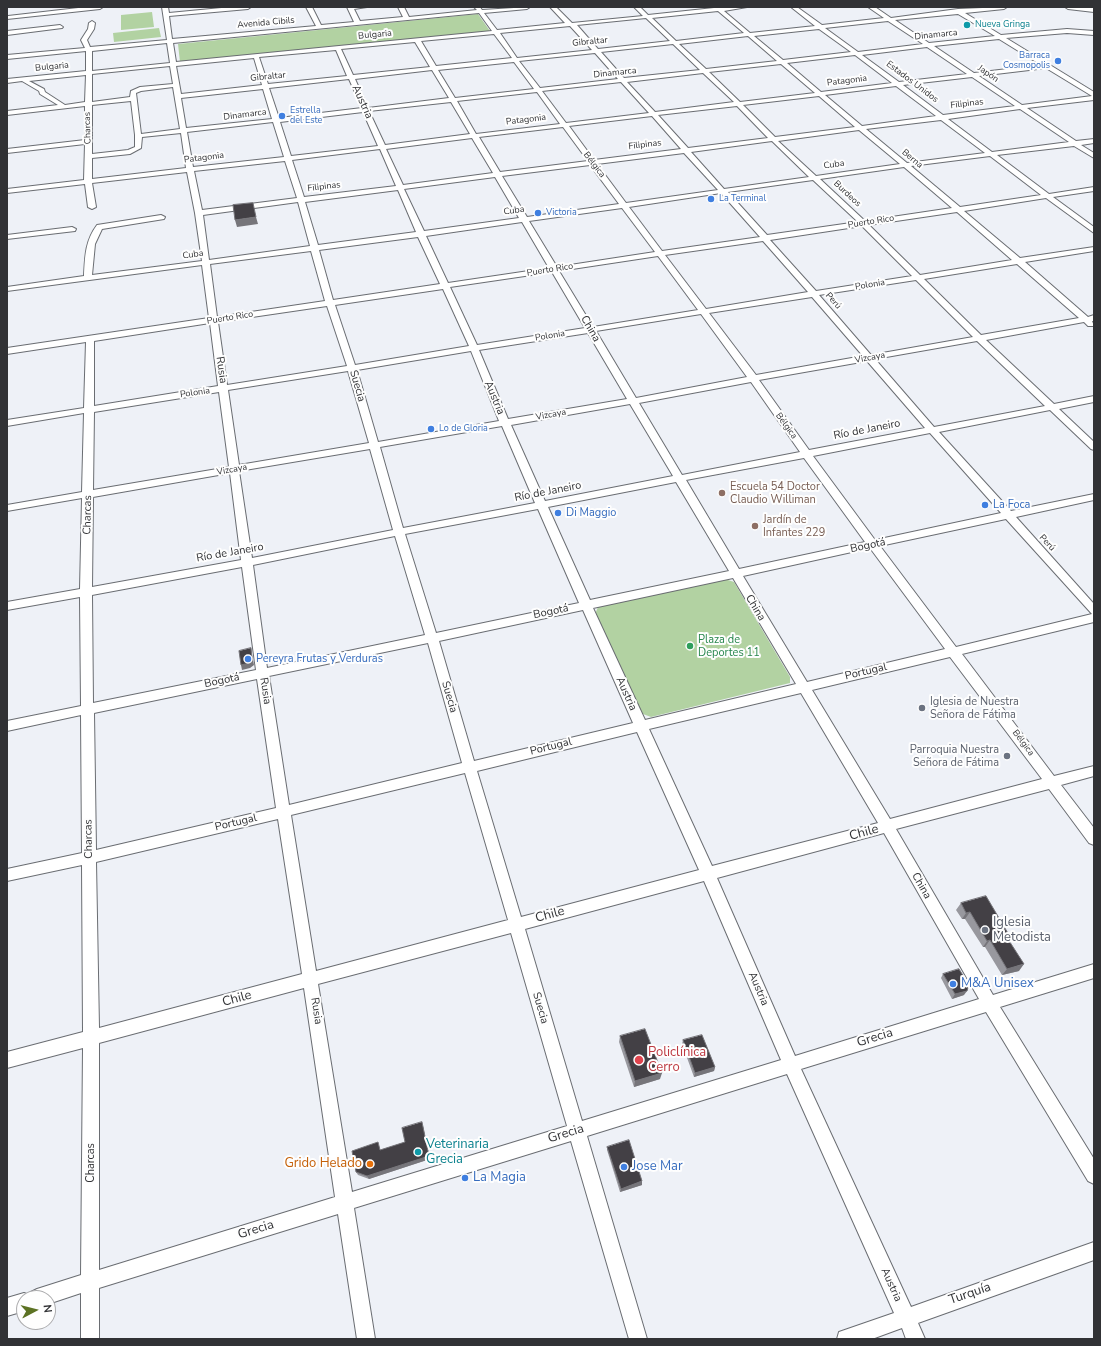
<!DOCTYPE html>
<meta charset="utf-8">
<style>
body{margin:0}
#map{position:relative;width:1101px;height:1346px;overflow:hidden;background:#eef1f7;font-family:"Nunito Sans",sans-serif}
canvas{display:block}
.frame{position:absolute;inset:0;border:8px solid #313235;pointer-events:none}
.north{position:absolute;left:16px;top:1290px;width:40px;height:40px;box-sizing:border-box;background:#fefefe;border:1px solid #acacae;border-radius:50%;rotate:83deg;font-size:11px;font-weight:700;line-height:16px;text-align:center;color:#313235}
.north::after{content:'';display:block;margin:auto;width:14px;height:18px;background:#5c7223;clip-path:polygon(50% 0,100% 100%,50% 72%,0 100%)}
</style>
<div id="map">
<canvas width="1101" height="1346"></canvas>
<div class="frame"></div>
<div class="north">N</div>
</div>
<script>
const ctx = document.querySelector('canvas').getContext('2d');
ctx.lineJoin = 'round';
function paint(path, color) { ctx.fillStyle = color; ctx.fill(path, 'evenodd'); }
function stroke(path, color, width, dash) { ctx.strokeStyle = color; ctx.lineWidth = width; ctx.lineCap = dash ? 'butt' : 'round'; ctx.setLineDash(dash || []); ctx.stroke(path); }
function label(font, color, halo, rows, align = 'center') {
  ctx.font = font + ' "Nunito Sans",sans-serif'; ctx.lineWidth = 4; ctx.setLineDash([]); ctx.textBaseline = 'middle'; ctx.strokeStyle = halo; ctx.fillStyle = color; for (const [text, x, y, turn = 0] of rows) {
    ctx.save(); ctx.translate(x, y); ctx.rotate((+turn || 0) * Math.PI / 180); ctx.textAlign = isNaN(turn) ? turn : align; if (halo) ctx.strokeText(text, 0, 0); ctx.fillText(text, 0, 0); ctx.restore();
  }
}
const green = new Path2D(`
 M152,12L154,27L121,30V15Z
 M478,14L490,31L180,62L178,44Z
 M159,28L161,37L114,42L113,33Z
 M725,579L734,582L790,677V683L651,717L643,714L639,711L595,614L598,607L601,605Z`);
const minor = new Path2D(`
 M87,7H103L100,9L7,19L8,16Z
 M162,7H168L169,13L232,7H251L248,9L169,16L172,39L316,26L306,7H312L321,25L354,22L347,7H367L354,9L360,21L403,17L398,7H404L409,17L477,10L474,7H480L482,10L530,7L527,9L484,13L497,30L565,23L550,7H556L572,23L643,16L634,7H640L648,15L714,8L713,7H747L724,11L750,33L815,26L791,7H797L822,25L884,18L868,7H875L891,18L958,9L1007,7L1004,9L965,13L1001,35L1067,29L1094,31V35L1067,33L1006,38L1094,92V100L1027,108L1076,141L1094,139V143L1081,145L1094,153V158L1074,146L997,155L1049,194L1094,187V191L1053,197L1094,227V233L1046,198L964,211L1020,258L1094,247V251L1025,262L1088,317L1094,315V321H1092L1094,326H1088L1084,322L986,340L1054,404L1094,396V402L1059,409L1094,442V450L1091,449L1050,410L939,432L1011,511L1094,494V500L1016,517L1094,604V622L962,654L1054,776L1094,766V776L1061,785L1094,828V845L1089,843L1049,789L896,829L993,995L1094,964V978L1000,1007L1094,1159V1184L1088,1181L986,1012L801,1069L911,1307L1094,1242V1260L918,1323L925,1339H906L902,1328L872,1339H837L839,1332L894,1313L787,1074L587,1136L647,1339H629L571,1141L354,1208L375,1339H357L338,1214L99,1288V1339H81V1293L48,1304V1298H24V1311L7,1316V1298L24,1293L29,1295L31,1292L37,1289L81,1275L83,1048L7,1068V1052L83,1032L82,865L7,881V869L82,853L81,715L7,731V721L81,706L80,597L7,610V602L80,589L82,498L7,511V505L82,492L84,413L7,426V420L84,408L86,342L7,354V348L209,318L202,265L7,291V287L84,276C85,257 85,241 97,225L161,215L165,217L164,219L102,229L95,244L92,275L202,261L195,213L187,172L92,183L96,207L92,209L88,207L85,184L7,193V189L84,180L85,144L7,153V149L85,140V106L7,115V111L58,105L40,94L39,91L22,81L7,83V79L86,71V51L7,59V55L85,48L81,40L88,29L89,23L92,21L95,23L94,29L87,40L90,47L167,40ZM718,11L744,33L676,41L652,18ZM479,13L492,31L176,62L173,43ZM958,14L995,36L929,43L895,20ZM646,18L670,41L598,49L577,25ZM888,21L923,44L858,52L825,28ZM570,26L592,50L517,58L500,33ZM819,29L851,52L783,60L754,36ZM494,34L512,58L436,66L421,41ZM748,36L777,61L706,69L679,44ZM999,39L1041,65L974,73L934,46ZM415,42L430,67L353,75L341,49ZM167,43L170,63L92,71V51ZM673,44L700,70L624,78L601,52ZM927,47L967,74L899,82L862,55ZM336,50L347,76L268,84L259,57ZM595,53L618,79L540,88L519,61ZM855,55L892,83L821,92L787,63ZM254,58L262,85L181,94L176,66ZM514,62L534,89L455,98L438,70ZM781,64L815,93L740,102L709,72ZM170,66L173,84L140,87L131,91L130,97L92,102V74ZM1046,68L1092,96L1022,105L979,76ZM432,70L449,98L368,108L355,79ZM703,73L734,102L655,112L627,82ZM86,75L85,102L65,105L45,92L44,89L29,81ZM972,77L1015,106L943,115L903,85ZM349,79L362,108L279,118L269,88ZM621,82L649,113L566,123L542,91ZM896,86L936,116L862,126L825,95ZM173,87L180,129L141,134L136,93L141,91ZM263,89L272,119L186,128L181,98ZM537,92L560,124L476,134L457,101ZM819,96L855,127L775,137L743,105ZM131,101L135,135V147L128,150L92,154V105ZM451,102L470,134L385,145L369,111ZM737,106L768,138L688,148L658,115ZM1020,109L1069,142L992,152L948,119ZM363,112L378,146L291,156L280,122ZM652,116L681,149L594,160L569,126ZM941,120L985,153L907,163L866,129ZM273,122L284,157L193,167L187,132ZM563,127L588,161L500,172L479,137ZM859,130L900,164L816,176L778,141ZM181,133L186,168L92,179V158L130,154L141,148L142,137ZM472,138L493,173L403,185L386,149ZM772,141L809,177L724,189L691,152ZM380,149L396,186L304,197L292,160ZM684,153L718,190L626,203L597,164ZM990,156L1041,195L960,207L911,166ZM285,161L297,198L202,210L194,171ZM590,165L619,204L527,217L502,176ZM904,167L952,208L865,221L820,179ZM495,177L519,218L424,231L404,189ZM813,180L858,222L767,235L728,192ZM398,190L416,232L318,245L305,202ZM721,193L760,237L662,251L629,207ZM298,202L310,246L209,260L203,215ZM622,208L655,252L557,267L529,221ZM957,212L1012,260L920,275L869,225ZM522,222L549,268L448,283L426,236ZM862,226L912,276L816,291L770,240ZM418,237L440,284L333,300L319,250ZM763,241L808,292L706,309L665,255ZM311,251L325,301L217,317L210,264ZM658,256L698,310L593,327L559,271ZM1017,264L1079,318L981,335L924,279ZM552,272L585,328L477,345L450,287ZM916,280L973,337L871,355L819,295ZM443,289L469,346L355,365L335,305ZM812,297L863,356L756,375L709,313ZM327,306L347,366L227,385L218,322ZM701,314L747,377L636,398L596,331ZM210,323L218,386L94,406V341ZM588,333L627,399L508,419L479,350ZM977,341L1045,406L934,427L875,359ZM471,351L499,421L378,442L357,370ZM867,361L925,428L809,450L759,380ZM348,371L369,443L239,465L228,390ZM751,382L800,452L682,475L639,403ZM219,392L229,467L93,490L94,412ZM630,404L673,476L545,501L511,425ZM502,426L535,503L403,528L380,447ZM930,433L1001,513L875,540L813,456ZM370,449L393,530L252,558L239,471ZM804,458L865,542L739,569L686,480ZM230,473L241,560L92,587L93,497ZM676,482L729,571L590,600L548,507ZM538,509L579,603L436,633L405,534ZM1006,519L1092,614L956,647L880,546ZM395,536L425,635L267,668L253,565ZM870,548L945,649L807,682L743,576ZM242,567L256,670L93,703L92,595ZM733,578L796,684L645,720L593,608ZM583,610L633,723L474,761L439,641ZM428,643L462,763L289,805L269,676ZM950,657L1042,779L890,819L812,690ZM257,679L276,808L96,850L94,713ZM801,693L878,823L712,866L649,729ZM637,732L699,870L521,917L477,771ZM465,773L508,920L316,971L291,815ZM278,819L302,974L99,1028L96,862ZM884,833L979,999L795,1056L717,878ZM704,881L781,1060L582,1121L525,929ZM511,933L567,1126L352,1192L318,984ZM304,988L335,1197L99,1270V1043Z
 M1065,7L1094,8V12L1068,9Z
 M60,25L63,27L62,28L7,35V31Z
 M72,227L76,229L75,231L7,239V235Z`);
const wall = new Path2D(`
 M961,903L1009,935L1007,938L1019,971L1002,975L985,947H983L965,919H962L956,910Z
 M943,974L964,995L952,999L941,978Z
 M620,1036L660,1079L634,1087L619,1042Z
 M683,1040L715,1067L714,1071L694,1077L682,1044Z
 M405,1142L430,1159L369,1179L358,1175L356,1172L379,1146L380,1150Z
 M607,1147L642,1185L620,1192L607,1150Z`);
const shadedWall = new Path2D(`
 M256,217L258,224L237,227L235,220Z
 M251,648L252,654L254,665L250,668L242,670L241,665Z
 M970,912L965,919H962L966,913Z
 M990,940L985,947H983L987,941Z
 M1024,964L1019,971L1002,975L1007,969Z
 M967,991L964,995L952,999L955,994Z
 M715,1067L714,1071L694,1077L695,1073Z
 M662,1073L660,1079L634,1087L635,1081Z
 M423,1126L430,1159L369,1179L367,1176Z
 M642,1181V1185L620,1192L621,1189Z`);
const building = new Path2D(`
 M253,203L256,217L235,220L233,205Z
 M251,648L252,660L249,663L241,665L239,651Z
 M986,896L1009,935L1006,936L1024,964L1007,969L990,940L987,941L970,912L966,913L961,903Z
 M959,969L969,985L967,991L955,994L943,974Z
 M645,1029L662,1073L635,1081L620,1036Z
 M702,1035L715,1067L695,1073L683,1040Z
 M422,1122L429,1156L367,1176L356,1172L352,1151L378,1142L380,1150L405,1142L402,1128Z
 M629,1140L642,1181L621,1189L607,1147Z`);
const markers = [
 [967,25,4,"#0f9aa8"],
 [1058,61,4,"#3f7fe0"],
 [282,116,4,"#3f7fe0"],
 [711,199,4,"#3f7fe0"],
 [538,213,4,"#3f7fe0"],
 [431,429,4,"#3f7fe0"],
 [722,493,4,"#8d6e63"],
 [985,505,4,"#3f7fe0"],
 [558,513,4,"#3f7fe0"],
 [755,526,4,"#8d6e63"],
 [690,646,4,"#2e9e5b"],
 [248,659,4,"#3f7fe0"],
 [922,708,4,"#6b7280"],
 [1007,756,4,"#6b7280"],
 [985,930,4,"#6b7280"],
 [953,984,4,"#3f7fe0"],
 [639,1060,5,"#e0444e"],
 [418,1152,4,"#0f9aa8"],
 [370,1164,4,"#e8710a"],
 [624,1167,4,"#3f7fe0"],
 [465,1178,4,"#3f7fe0"]
];
const farStreetnames = [
 ["Avenida Cibils",266,23,-5],
 ["Bulgaria",375,35,-5],
 ["Dinamarca",936,35,-6],
 ["Gibraltar",590,42,-6],
 ["Bulgaria",52,67,-5],
 ["Dinamarca",615,73,-6],
 ["Japón",988,74,34],
 ["Gibraltar",268,77,-6],
 ["Patagonia",847,81,-7],
 ["Estados Unidos",912,82,37],
 ["Filipinas",967,104,-7],
 ["Dinamarca",245,115,-7],
 ["Patagonia",526,120,-7],
 ["Charcas",88,128,-91],
 ["Filipinas",645,145,-7],
 ["Patagonia",204,158,-7],
 ["Berna",912,159,40],
 ["Bélgica",594,165,52],
 ["Cuba",834,165,-8],
 ["Filipinas",324,187,-7],
 ["Burdeos",847,194,43],
 ["Cuba",514,211,-8],
 ["Puerto Rico",871,222,-9],
 ["Cuba",193,255,-8],
 ["Puerto Rico",550,270,-9],
 ["Polonia",870,285,-9],
 ["Perú",833,301,49],
 ["Puerto Rico",230,318,-9],
 ["Polonia",550,336,-9],
 ["Vizcaya",870,358,-10],
 ["Polonia",195,393,-8],
 ["Vizcaya",551,415,-10],
 ["Bélgica",786,426,54],
 ["Vizcaya",232,470,-10],
 ["Perú",1047,543,47],
 ["Bélgica",1023,743,53]
];
const farCulturenames = [
 ["Nueva Gringa",975,25]
];
const farShopnames = [
 ["Barraca",1050,56,"right"],
 ["Cosmopolis",1050,66,"right"],
 ["Estrella",290,111],
 ["del Este",290,121],
 ["La Terminal",719,199],
 ["Victoria",546,213],
 ["Lo de Gloria",439,429]
];
const streetNames = [
 ["Austria",362,102,66],
 ["China",590,329,60],
 ["Rusia",221,370,82],
 ["Suecia",357,386,74],
 ["Austria",494,398,67],
 ["Río de Janeiro",867,430,-11],
 ["Río de Janeiro",548,492,-11],
 ["Charcas",88,515,-89],
 ["Bogotá",868,546,-12],
 ["Río de Janeiro",230,553,-10],
 ["China",755,608,59],
 ["Bogotá",551,612,-12],
 ["Portugal",866,672,-13],
 ["Bogotá",222,681,-12],
 ["Rusia",265,691,81],
 ["Austria",626,694,66],
 ["Suecia",449,697,74],
 ["Portugal",551,747,-14],
 ["Portugal",236,823,-13],
 ["Charcas",89,839,-91],
 ["China",921,886,60],
 ["Austria",758,989,67],
 ["Suecia",540,1008,74],
 ["Rusia",316,1011,81],
 ["Charcas",91,1163,-90],
 ["Austria",891,1285,66]
];
const educationNames = [
 ["Escuela 54 Doctor",730,487],
 ["Claudio Williman",730,500],
 ["Jardín de",763,520],
 ["Infantes 229",763,533]
];
const shopNames = [
 ["La Foca",993,505],
 ["Di Maggio",566,513],
 ["Pereyra Frutas y Verduras",256,659]
];
const leisureNames = [
 ["Plaza de",698,640],
 ["Deportes 11",698,653]
];
const worshipNames = [
 ["Iglesia de Nuestra",930,702],
 ["Señora de Fátima",930,715],
 ["Parroquia Nuestra",999,750,"right"],
 ["Señora de Fátima",999,763,"right"]
];
const nearStreetnames = [
 ["Chile",864,833,-15],
 ["Chile",550,915,-15],
 ["Chile",237,999,-15],
 ["Grecia",875,1038,-17],
 ["Grecia",566,1134,-17],
 ["Grecia",256,1230,-17],
 ["Turquía",970,1294,-19]
];
const nearWorshipnames = [
 ["Iglesia",993,923],
 ["Metodista",993,938]
];
const nearShopnames = [
 ["M&A Unisex",961,984],
 ["Jose Mar",632,1167],
 ["La Magia",473,1178]
];
const nearHealthnames = [
 ["Policlínica",648,1053],
 ["Cerro",648,1068]
];
const nearCulturenames = [
 ["Veterinaria",426,1145],
 ["Grecia",426,1160]
];
const nearFoodnames = [
 ["Grido Helado",362,1164]
];
paint(green, '#b2d2a2');
stroke(minor, '#6a6d72', 2);
paint(minor, '#fff');
paint(wall, '#98989e');
paint(shadedWall, '#76757a');
paint(building, '#434045');
stroke(building, '#76757a', 1);
for (const [x, y, r, color] of markers) { const dot = new Path2D(); dot.arc(x, y, r, 0, 2 * Math.PI); ctx.fillStyle = color; ctx.fill(dot); stroke(dot, '#fefefe', 1.5); }
label('9px', '#313235', '#fefefe', farStreetnames);
label('9px', '#0d838f', '#fefefe', farCulturenames, 'left');
label('9px', '#366cbe', '#fefefe', farShopnames, 'left');
label('11px', '#313235', '#fefefe', streetNames);
label('11px', '#785e54', '#fefefe', educationNames, 'left');
label('11px', '#366cbe', '#fefefe', shopNames, 'left');
label('11px', '#27864d', '#fefefe', leisureNames, 'left');
label('11px', '#5b616d', '#fefefe', worshipNames, 'left');
label('13px', '#313235', '#fefefe', nearStreetnames);
label('13px', '#5b616d', '#fefefe', nearWorshipnames, 'left');
label('13px', '#366cbe', '#fefefe', nearShopnames, 'left');
label('13px', '#be3a42', '#fefefe', nearHealthnames, 'left');
label('13px', '#0d838f', '#fefefe', nearCulturenames, 'left');
label('13px', '#c56008', '#fefefe', nearFoodnames, 'right');
</script>
